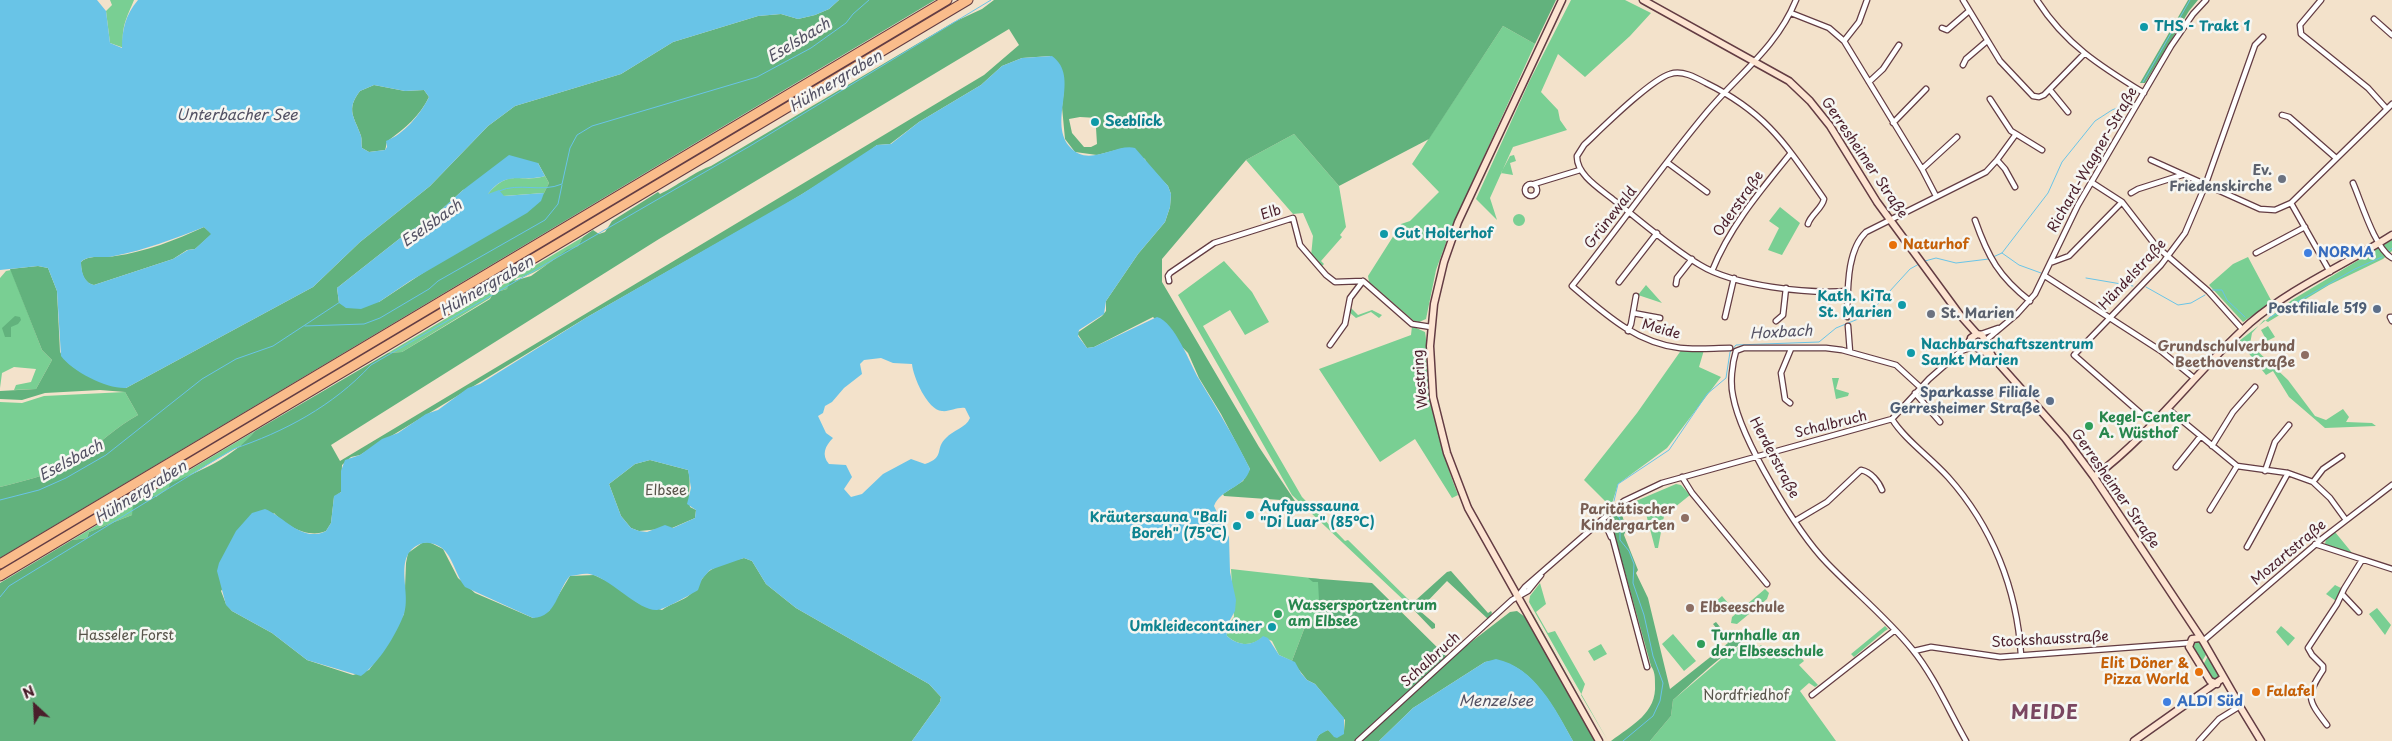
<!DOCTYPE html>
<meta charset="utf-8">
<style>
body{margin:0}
#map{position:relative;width:2392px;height:741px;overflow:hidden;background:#f3e2cb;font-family:"Playpen Sans",sans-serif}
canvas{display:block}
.north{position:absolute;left:10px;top:681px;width:50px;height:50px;-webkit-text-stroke:4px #f6f6f2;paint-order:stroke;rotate:335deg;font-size:14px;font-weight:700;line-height:20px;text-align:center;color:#4a1f2b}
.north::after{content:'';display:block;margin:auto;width:18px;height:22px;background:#4a1f2b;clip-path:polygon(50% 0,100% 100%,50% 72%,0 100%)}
</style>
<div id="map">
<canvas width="2392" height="741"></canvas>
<div class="north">N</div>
</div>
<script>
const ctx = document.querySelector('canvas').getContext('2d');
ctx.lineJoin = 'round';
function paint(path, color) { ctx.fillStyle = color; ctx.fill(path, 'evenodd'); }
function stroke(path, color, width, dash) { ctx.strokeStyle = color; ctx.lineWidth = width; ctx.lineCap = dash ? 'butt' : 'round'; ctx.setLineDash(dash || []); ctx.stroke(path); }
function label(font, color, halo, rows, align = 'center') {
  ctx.font = font + ' "Playpen Sans",sans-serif'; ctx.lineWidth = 5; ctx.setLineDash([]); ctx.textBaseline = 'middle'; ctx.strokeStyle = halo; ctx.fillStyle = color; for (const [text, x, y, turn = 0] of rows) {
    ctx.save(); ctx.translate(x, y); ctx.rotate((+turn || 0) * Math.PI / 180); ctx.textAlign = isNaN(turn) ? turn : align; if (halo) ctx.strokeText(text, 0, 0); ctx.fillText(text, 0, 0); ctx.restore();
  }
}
const green = new Path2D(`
 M110,0H134C127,17 120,29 124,48L110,43L106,11L112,5Z
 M1571,0H1625L1651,13L1630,36L1585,77L1558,54L1541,92L1558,110L1560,120L1567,130L1513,147L1490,198L1497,220L1476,199L1530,80Z
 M1503,26L1535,44L1451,229L1436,270L1426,319L1419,322L1414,321L1369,282L1368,276L1401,224L1410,221L1439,192L1412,164Z
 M1294,134L1339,186L1346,227L1340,235L1342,237L1321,261L1324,264L1322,266L1311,256L1313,236L1303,213L1293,214L1246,160Z
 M1514,155L1516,161L1510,163L1513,175L1501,173L1510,156Z
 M545,176L549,183L544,193L503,196L487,195C510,167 519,184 545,176Z
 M1780,207L1800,223L1782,255L1768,250L1779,228L1769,221Z
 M1513 220a6 6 0 1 1 12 0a6 6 0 1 1-12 0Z
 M583,237L578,246C556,254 540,275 517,278L507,289L493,293L490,298L402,352L388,353Z
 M2392,240V251L2383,259L2329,285L2268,322L2264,320L2252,333L2250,344L2288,380L2315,416L2326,420L2343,409L2349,417L2346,422L2372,423L2376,426L2325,428L2289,397L2273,371L2266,375L2239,341L2292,300Z
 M2248,257L2272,302L2243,322L2209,285L2233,264Z
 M1224,261L1252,292L1269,322L1245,335L1230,310L1203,326L1302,497L1345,541L1348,540L1412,603L1416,600L1412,608L1292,495L1178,295Z
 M11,270L42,350L52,360L36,389L14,390L16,385L31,382L36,369L14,367L2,373L0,388V278L6,271Z
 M1646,285L1662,303L1638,295Z
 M1350,307L1358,315L1372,310L1382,315L1379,318L1371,312L1356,318L1349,312Z
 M1412,326L1425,332C1428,347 1425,363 1428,379C1434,419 1443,457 1458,495L1452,498L1415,439L1380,462L1319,369L1411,335Z
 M2268,326L2275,337L2267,341L2261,330Z
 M1682,349L1704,350L1699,367L1721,377L1667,448L1618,484L1611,507L1584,480L1637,413Z
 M1832,378H1839L1836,389L1849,393L1848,396L1836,399Z
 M125,392L138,415C116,427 99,444 79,458C55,474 27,480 0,487V402L22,403L44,396Z
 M255,431L245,443L169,487L132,515L89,532L87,538L72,540Z
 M1676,484L1681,485L1690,495L1664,516L1658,548H1655L1645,510L1637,505L1636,501Z
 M2335,532L2353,554L2328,547L2325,544L2326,539Z
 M1231,569L1320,579L1322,624L1314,621L1306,624L1292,661L1279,655L1272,641L1263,637C1252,647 1238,646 1227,636L1226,627L1234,617Z
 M1540,583L1546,604L1536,612L1548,633L1555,631L1585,684L1581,695L1608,741L1529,602L1530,596Z
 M2335,585L2341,588L2336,601L2326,594Z
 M1765,589L1769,593L1767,599L1737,624L1731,623L1732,617Z
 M1722,596L1728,603L1717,611L1712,605Z
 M2377,608L2391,625L2385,635L2369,614Z
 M1532,614H1533L1604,741Z
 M1885,626L1888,629L1885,631L1854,657L1851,654Z
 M2281,626L2295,638L2288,646L2276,632Z
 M1673,634L1696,661L1684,671L1662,644Z
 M2196,641L2200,642L2207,653L2201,663L2193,649Z
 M1744,643L1754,652L1761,645L1772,657L1782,648L1789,656L1795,650L1804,661L1799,665L1818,685L1815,687L1809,683L1800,691L1836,741H1650L1671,716L1673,700L1726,655Z
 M1601,644L1607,654L1594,661L1588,651Z
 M2208,656L2219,674L2218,679L2213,681L2203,665Z`);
const forest = new Path2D(`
 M839,0H935L0,558V487C27,480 55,474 79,458C99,444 116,427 138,415L125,392L100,390L45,393L22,400L0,399V391L36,389L52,360L42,350L10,269L38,266L48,268L57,291L60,352C72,375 104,380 126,388L313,287L360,242L430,186L488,126L515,106L621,74L673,42L758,16L781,14L798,19L815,15L829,9ZM538,163L549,183L544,193L379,302L339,303L337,288L408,232L431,219L463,190Z
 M994,0H1556L1535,44L1503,26L1429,139L1339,186L1294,134L1246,160L1162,259V282L1259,447L1295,501L1224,496L1223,494L1243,481L1250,469L1221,414L1199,378L1188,353L1153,317L1094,347L1087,348L1077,333L1102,316L1106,311V301L1138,254L1165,222L1170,207L1171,194L1168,186L1147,164L1145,159L1124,148L1097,155L1075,152L1065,139L1062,107L1064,89L1050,56L1022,58L1002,66L981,85L919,122L890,144L877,145L853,163L781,207L589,316L360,455L351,457L342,465L341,492L334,497L331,523L326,531C309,539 286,526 274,513L221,591L226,604L232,611L272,633L307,660L353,675L369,670L385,648L404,614L406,563L408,553L422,543L429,542L443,549L458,578L475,593L533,618L549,611L570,576L594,575L611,583L638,603L662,610C670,604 679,602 687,597C697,590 699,581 707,573C714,566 735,560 744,558L752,561L766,584L796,608L929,684L941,697L940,702L912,741H0V583L72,540L87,538L89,532L132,515L133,506L150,495L156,497L169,487L170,483C199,472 234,457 255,431L388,353L402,352L490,299L493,293L507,289L510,282L531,276L567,250L578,246L583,237L593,230L599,234L605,232L612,221L658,192L660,194C675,187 698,170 711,166L954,22L982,9ZM1009,29L1019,45L984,75L340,461L331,445L659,239ZM1080,117L1097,118L1099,124L1096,128L1097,144L1091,147H1084L1072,133L1069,119Z
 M2188,0H2198L2189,11L2145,83H2140Z
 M374,85L405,91L424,90L429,97C420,116 405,128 389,140C385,143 387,146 385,150L369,152L362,148C361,144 362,139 361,136C355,118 345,110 360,91Z
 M204,227L212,234L195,249L187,250L173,259L94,285C83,283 81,271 81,262C89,254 104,258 115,256C145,252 176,240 204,227Z
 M15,316L20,317L21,320L18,324L11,327V337H5L2,328Z
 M650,460L688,470C692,483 687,493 690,507L696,510L695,518L672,528L639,531L631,528L621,516L609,484L635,464Z
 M1626,504H1629L1621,510L1626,530L1624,535L1638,570L1636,573L1648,598L1670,689L1728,643L1713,624L1716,622L1729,638L1733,636L1743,644C1730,646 1687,688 1673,700L1671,716L1650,741H1611C1632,725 1657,713 1655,684C1655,677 1655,672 1651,666L1611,522L1613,514Z
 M1451,571L1488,613L1491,611L1492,613L1488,619L1447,581L1420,609V611L1435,624V628L1432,629L1412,608L1416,600L1447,572Z
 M1308,578L1372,583L1449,659L1510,612L1517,611L1525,617L1596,741H1573C1556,711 1527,653 1485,662L1413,708L1379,741H1316C1318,734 1322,732 1328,730L1332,733L1344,731L1345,720L1315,684L1307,680L1292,661L1306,624L1320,618L1318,582H1313Z`);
const water = new Path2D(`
 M0,0H97L106,11L110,43L122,48C122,31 125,15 138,0H839L829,9L815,15L798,19L781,14L758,16L673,42L621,74L515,106L488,126L430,186L360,242L313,287L126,388C107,389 73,372 61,356L57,291L48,268L38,266L0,270ZM374,85L405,91L424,90L429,97C420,115 404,134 386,141L387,147L385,150L369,152L362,148C361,144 362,139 361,136C355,118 345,110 360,91ZM204,227L211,234L195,249L188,250L173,259L94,285C84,283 81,271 81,262C89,254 104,259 114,256C145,250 174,239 204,227Z
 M1052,56C1081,77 1048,120 1069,146C1088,169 1115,143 1135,148L1168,186L1171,194L1170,207L1165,222L1138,254L1106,301L1104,314L1079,330L1078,336L1087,348L1094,347L1157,317C1175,322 1190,364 1199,379C1217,409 1235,438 1250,469C1245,488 1221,488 1214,506L1229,537L1230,572L1236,600L1235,611L1226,627L1227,636C1238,646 1252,647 1263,636L1268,638L1279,655L1295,662L1301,673L1307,680L1315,684L1344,718V734L1337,738L1334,737L1328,730L1319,735L1316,741H912L940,702L941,697L929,684L796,608L766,584L752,561L744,558L710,570L702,579L698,590C692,594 663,610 657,610C639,611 613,581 593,575C586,572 578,575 570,576C557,590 557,617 533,618L465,587C456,576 453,557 442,548C436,544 428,541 420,544C392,556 412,592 404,614C396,635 379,663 361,676L307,660L272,633L232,611L226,605L217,571L219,563L236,531L252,513L265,509C285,517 302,543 326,531L331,523L334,496L341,492V471L345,460L360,455L382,439L398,433L426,414L438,410L468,388L480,384L589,316L802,194L877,145L891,144L919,122L981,85L1002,66L1022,58ZM881,358L893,363L912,364C913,376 927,410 942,411C949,412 957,407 965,408L970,418C966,428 953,430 946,438C934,449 946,457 925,464L911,459L883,474L862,494L851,497L844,489L852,477L846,465L829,464C821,455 825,446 833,438L826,433L818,416L823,413L825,406L832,402L844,388L862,374L860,364L864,360ZM650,460L688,470L691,488L687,504L696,510L695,518L673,528L665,525L647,532L639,531L631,528L621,516L609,484L635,464Z
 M509,155L538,163L545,176C521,183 507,169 488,194L499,190L504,196L544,193L541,201L527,213L410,281L379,302L361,309L346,308L339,303L337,288L408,232L431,219L463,190Z
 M1496,659C1535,667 1556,710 1573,741H1379L1413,708L1485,662Z`);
const stream = new Path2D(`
 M2143,82L2190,0
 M499,191C519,182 541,193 562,184L570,148L577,135L592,126L757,77L811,48L846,23L853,14L869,0
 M2388,252L2392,248
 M2002,253L2019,265L2041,273
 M1993,257L2002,253L2048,193L2062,162L2095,121L2112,110L2127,104L2135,95
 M1925,261L1936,258L1956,263L1989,259
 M2086,278L2133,286
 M2146,287L2178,305L2191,303L2205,295
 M2212,290H2222L2227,300L2245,317
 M2269,318L2355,269L2382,257
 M305,326L364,324L380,318L429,289L438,281L545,220L558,204L562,185
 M0,500L39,490L66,478L106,455L202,379L236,359L273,346L340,302
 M1614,501L1618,484L1669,450L1707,394L1726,378L1730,352L1736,345L1819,342L1836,328L1868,315L1910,269L1919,264
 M1615,512L1620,519V540L1629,551L1634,564L1633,583L1644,615L1653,656L1663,683L1660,701L1653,716L1623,741
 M0,597L9,586L233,449C284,432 333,406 371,365L750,146L991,0`);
const street = new Path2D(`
 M1963,0L2000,61L2033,96L2039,97L2044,95L2084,54
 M2037,0C2065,44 2100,66 2144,93
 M2321,0L2300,25L2301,34L2368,88L2386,108
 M1791,13L1829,28L1844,41L1922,169L1936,196
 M2374,19L2392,35
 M1942,28L1947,30L1969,11
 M1844,41L1859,22L1867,0
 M1963,65L1966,59L1987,41
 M1869,82L1883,69L1899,45
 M2050,90L2068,112
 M1990,99L2011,131L2016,134
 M2282,115L2289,117L2336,158
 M1893,123L1926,89
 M1997,160L2005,169L2015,187
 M2151,160L2260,209L2275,210L2291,203L2392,104
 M1668,163L1707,192
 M1922,169L1957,137
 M2091,182L2122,202L2156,246L2208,291L2243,330
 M2353,183C2361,201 2375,249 2392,258
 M1534,184L1580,170
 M1525 190a6 6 0 1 1 12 0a6 6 0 1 1-12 0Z
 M2131,193L2138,189L2182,175
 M2291,203L2330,272
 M1975,220C1988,257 1999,277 2030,301
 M1808,224C1811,214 1822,209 1824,199C1786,145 1767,113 1706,83C1695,77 1682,70 1670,74C1650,80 1601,129 1584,145L1577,156C1576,175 1602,190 1615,201C1642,222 1670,247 1700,265C1734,286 1808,294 1848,291
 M2256,253L2305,227
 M2050,263L2069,256L2122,202
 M1712,271C1730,226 1761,190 1791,153
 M2045,276L2161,351L2194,378
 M1169,281L1168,276L1170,273L1214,243L1293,218L1300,245L1326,275L1335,282L1363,281L1412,324L1431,327
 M1619,282L1657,233
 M1676,284L1677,278L1692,259
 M1633,313L1660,318
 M1725,317L1734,278
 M1847,317C1848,291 1846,251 1866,232L1986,172L1997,160L2016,134L2042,150
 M2392,317H2390L2392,321
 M1776,321L1783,315L1786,288
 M1848,326L1850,352
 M1628,331L1631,324L1636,296
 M1981,334L1998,328
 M1985,341L2017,314L2035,294L2078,205L2171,46L2193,14L2206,0
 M1330,345L1345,324L1350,298L1363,281
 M1730,348C1714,348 1697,350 1680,348C1636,343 1605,314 1572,286C1618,229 1660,168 1707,112C1739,74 1777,47 1796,0
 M1961,351L1973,347
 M1920,387L1896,365L1842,350L1826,348H1744L1736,351C1732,364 1730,383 1733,396C1741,440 1797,532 1827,563C1855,592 1887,618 1912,649C1934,676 1949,711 1966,741
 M1915,393L1940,422
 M1790,403L1785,399L1781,373L1791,349
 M2168,409L2237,466L2288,473L2313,482L2330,498L2346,520
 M1892,419C1904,439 1931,458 1948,477C1992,526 2017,589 2021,655
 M2154,425L2074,355L2161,265L2185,233L2205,186L2255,45L2263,37
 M2212,446L2233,412L2255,387
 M2176,467L2200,437
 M2265,471L2275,442L2289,425
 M1682,477L1692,493L1767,584
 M2313,482L2323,469L2342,456
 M2210,510L2237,466
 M1602,520L1608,525L1611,532L1647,667
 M1795,521L1827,502L1861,470C1871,472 1879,482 1882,490
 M1605,523L1611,537
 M2315,544L2392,569
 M2247,547L2288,473
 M2343,595L2359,612
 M1518,596L1525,587L1611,512L1624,501L1662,483L1892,419L1929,379L1961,351L1971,338
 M2203,641L2323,538L2392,485
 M1914,651L1931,647L2000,657L2189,643
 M1812,695L1895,630
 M2327,725C2308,700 2305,697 2323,670V666L2312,655L2308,648L2337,604L2344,589L2362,560
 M1358,741L1512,600L1528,591L1541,575
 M2199,741L2219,719L2240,706`);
const secondary = new Path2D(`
 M1562,0L1458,222L1444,262L1434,304L1430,346L1433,397L1447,453L1468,508L1599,741
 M1643,0L1789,81L1810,101L1830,126L1877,202L1960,315L1977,334
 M1985,343L1992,356L2065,438L2094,477L2203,641L2238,702
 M1980,349L1985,341L1982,335L1977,334L1971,338L1972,345L1990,355
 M2094,477C2153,433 2195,372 2250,323C2292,287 2345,265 2392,235
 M2200,638L2192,639L2189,647L2210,681L2217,684
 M2236,700L2261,741
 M2134,741L2223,678`);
const highway = new Path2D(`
 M0,564L947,0
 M0,576L968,0`);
const markers = [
 [2144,27,5,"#0f9aa8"],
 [1095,122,5,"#0f9aa8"],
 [2282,179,5,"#6b7280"],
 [1384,234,5,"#0f9aa8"],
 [1893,245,5,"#e8710a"],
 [2308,253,5,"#3f7fe0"],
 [1902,305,5,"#0f9aa8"],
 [2377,309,5,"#5c6f8a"],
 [1931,314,5,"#6b7280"],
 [1911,353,5,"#0f9aa8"],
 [2305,355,5,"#8d6e63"],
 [2050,401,5,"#5c6f8a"],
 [2089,426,5,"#2e9e5b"],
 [1250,515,5,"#0f9aa8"],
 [1685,518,5,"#8d6e63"],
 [1237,526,5,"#0f9aa8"],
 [1690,608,5,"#8d6e63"],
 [1278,614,5,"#2e9e5b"],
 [1272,627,5,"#0f9aa8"],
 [1701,644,5,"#2e9e5b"],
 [2199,672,5,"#e8710a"],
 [2256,692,5,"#e8710a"],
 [2167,702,5,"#3f7fe0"]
];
const cultureNames = [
 ["THS - Trakt 1",2154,27],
 ["Seeblick",1105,122],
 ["Gut Holterhof",1394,234],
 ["Kath. KiTa",1892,297,"right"],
 ["St. Marien",1892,313,"right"],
 ["Nachbarschaftszentrum",1921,345],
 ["Sankt Marien",1921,361],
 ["Aufgusssauna",1260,507],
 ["\"Di Luar\" (85°C)",1260,523],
 ["Kräutersauna \"Bali",1227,518,"right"],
 ["Boreh\" (75°C)",1227,534,"right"],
 ["Umkleidecontainer",1262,627,"right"]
];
const streetNames = [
 ["Gerresheimer Straße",1864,158,56],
 ["Richard-Wagner-Straße",2093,160,-60],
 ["Oderstraße",1739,204,-55],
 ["Elb",1271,213,-18],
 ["Grünewald",1611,218,-52],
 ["Händelstraße",2133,275,-47],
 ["Meide",1661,330,16],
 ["Westring",1421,379,-95],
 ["Schalbruch",1831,425,-14],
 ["Herderstraße",1774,458,62],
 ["Gerresheimer Straße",2115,489,55],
 ["Mozartstraße",2289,553,-40],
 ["Stockshausstraße",2050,640,-3],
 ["Schalbruch",1431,660,-42]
];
const worshipNames = [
 ["Ev.",2272,171],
 ["Friedenskirche",2272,187],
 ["St. Marien",1941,314,"left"]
];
const foodNames = [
 ["Naturhof",1903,245],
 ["Elit Döner &",2189,664,"right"],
 ["Pizza World",2189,680,"right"],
 ["Falafel",2266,692]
];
const shopNames = [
 ["NORMA",2318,253],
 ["ALDI Süd",2177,702]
];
const serviceNames = [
 ["Postfiliale 519",2367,309],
 ["Sparkasse Filiale",2040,393],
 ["Gerresheimer Straße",2040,409]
];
const educationNames = [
 ["Grundschulverbund",2295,347],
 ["Beethovenstraße",2295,363],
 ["Paritätischer",1675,510],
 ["Kindergarten",1675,526],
 ["Elbseeschule",1700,608,"left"]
];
const leisureNames = [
 ["Kegel-Center",2099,418],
 ["A. Wüsthof",2099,434],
 ["Wassersportzentrum",1288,606],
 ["am Elbsee",1288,622],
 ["Turnhalle an",1711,636],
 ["der Elbseeschule",1711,652]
];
const parkNames = [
 ["Elbsee",666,491],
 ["Hasseler Forst",126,636],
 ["Nordfriedhof",1746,696]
];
const waterNames = [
 ["Eselsbach",799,41,-31],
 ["Hühnergraben",836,82,-31],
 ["Unterbacher See",237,116],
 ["Eselsbach",432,224,-35],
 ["Hühnergraben",487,287,-30],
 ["Hoxbach",1781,333,-3],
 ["Eselsbach",71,461,-28],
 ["Hühnergraben",141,493,-32],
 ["Menzelsee",1496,702]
];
const districtNames = [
 ["MEIDE",2045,714]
];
paint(green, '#79cf93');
paint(forest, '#62b27d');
paint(water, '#69c4e7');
stroke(stream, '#69c4e7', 1);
stroke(street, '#633c43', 7);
stroke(secondary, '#633c43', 9);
stroke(highway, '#633c43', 11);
stroke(street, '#fff', 4.5);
stroke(secondary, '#fde4d1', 6);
stroke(highway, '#fabc8b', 9);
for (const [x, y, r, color] of markers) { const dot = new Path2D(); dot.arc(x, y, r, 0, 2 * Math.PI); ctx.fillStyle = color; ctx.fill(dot); stroke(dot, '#f6f6f2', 2); }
label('bold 14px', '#0d838f', '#f6f6f2', cultureNames, 'left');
label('14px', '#4a1f2b', '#f6f6f2', streetNames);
label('bold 14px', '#5b616d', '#f6f6f2', worshipNames, 'right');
label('bold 14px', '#c56008', '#f6f6f2', foodNames, 'left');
label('bold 14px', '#366cbe', '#f6f6f2', shopNames, 'left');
label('bold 14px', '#4e5e75', '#f6f6f2', serviceNames, 'right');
label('bold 14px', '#785e54', '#f6f6f2', educationNames, 'right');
label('bold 14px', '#27864d', '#f6f6f2', leisureNames, 'left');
label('14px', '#58544a', '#f6f6f2', parkNames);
label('italic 15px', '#535163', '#f6f6f2', waterNames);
ctx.letterSpacing = '1px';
label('bold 19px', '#7a4661', '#f6f6f2', districtNames);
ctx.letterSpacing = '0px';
</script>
